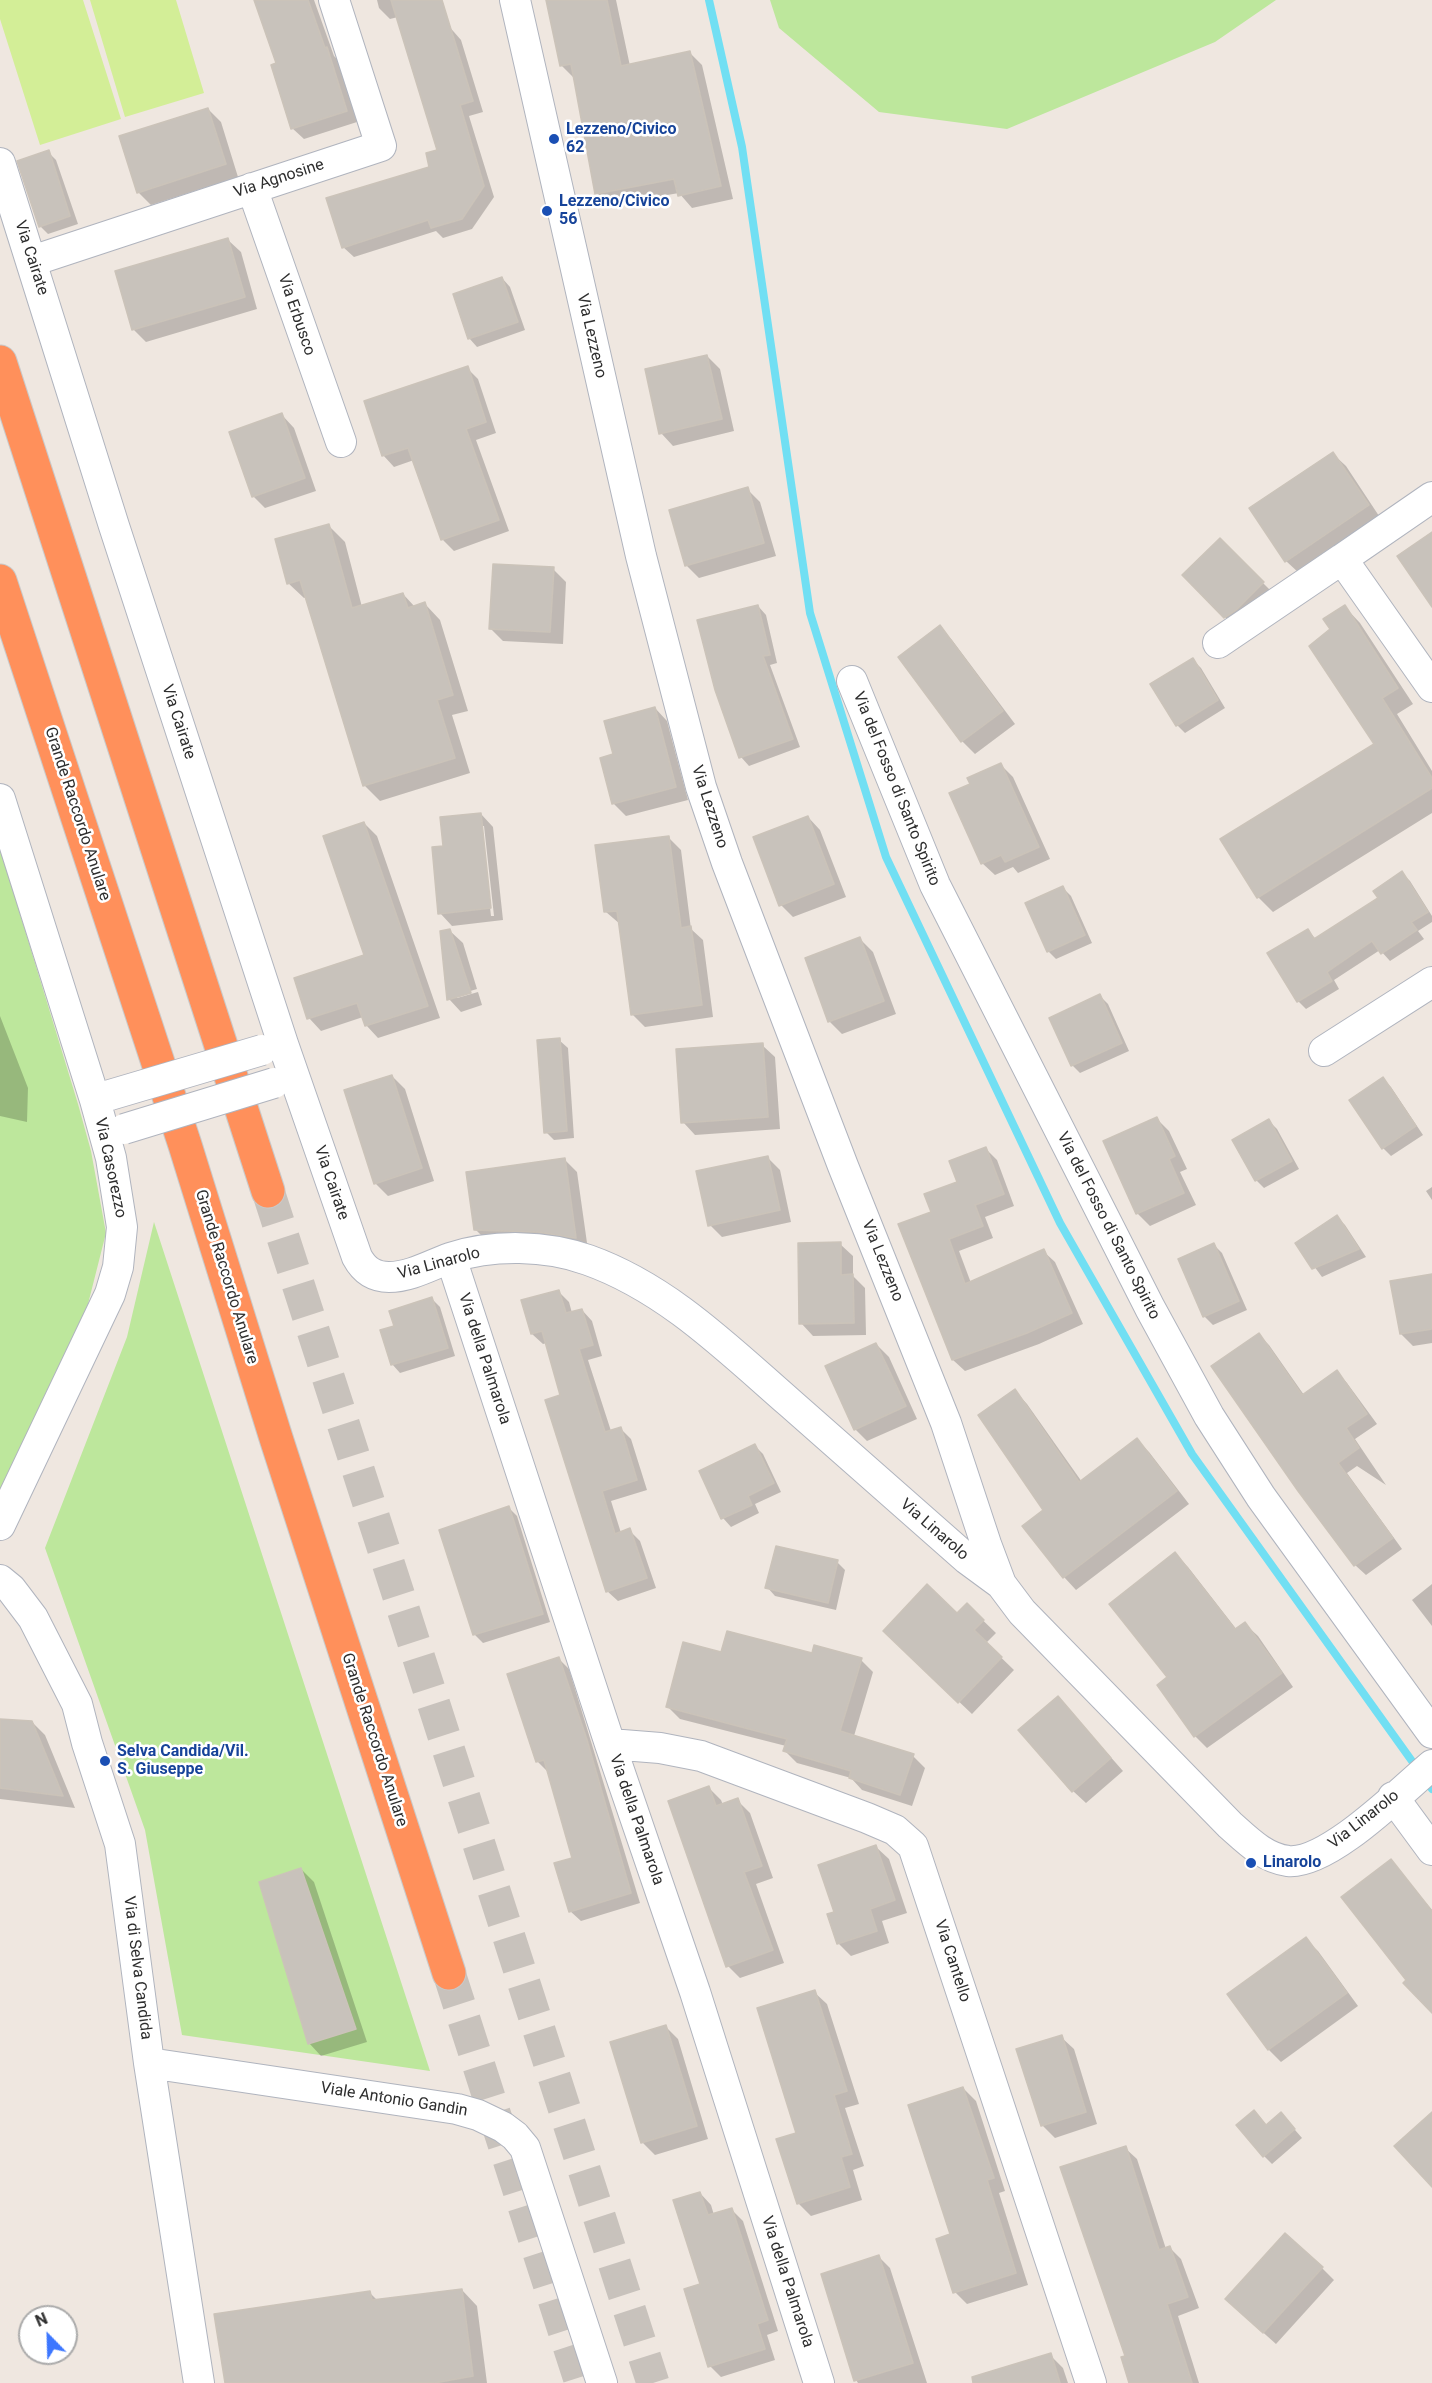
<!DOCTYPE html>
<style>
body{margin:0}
#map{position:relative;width:1432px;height:2383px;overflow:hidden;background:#efe7e0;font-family:Roboto,sans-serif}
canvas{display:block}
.north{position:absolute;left:18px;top:2305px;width:60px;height:60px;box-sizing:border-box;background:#fff;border:2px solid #ababab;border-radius:50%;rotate:337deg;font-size:16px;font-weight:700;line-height:24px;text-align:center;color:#2e2e2e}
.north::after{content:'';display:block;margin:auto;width:21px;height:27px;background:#3d77ff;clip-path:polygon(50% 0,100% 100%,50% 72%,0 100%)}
</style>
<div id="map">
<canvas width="1432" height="2383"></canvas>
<div class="north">N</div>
</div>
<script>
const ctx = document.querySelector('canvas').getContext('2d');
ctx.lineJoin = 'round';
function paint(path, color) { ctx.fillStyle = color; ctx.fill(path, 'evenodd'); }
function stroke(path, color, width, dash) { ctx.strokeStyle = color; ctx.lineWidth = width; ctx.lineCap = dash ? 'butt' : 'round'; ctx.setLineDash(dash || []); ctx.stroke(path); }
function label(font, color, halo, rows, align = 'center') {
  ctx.font = font + ' Roboto,sans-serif'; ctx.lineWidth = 5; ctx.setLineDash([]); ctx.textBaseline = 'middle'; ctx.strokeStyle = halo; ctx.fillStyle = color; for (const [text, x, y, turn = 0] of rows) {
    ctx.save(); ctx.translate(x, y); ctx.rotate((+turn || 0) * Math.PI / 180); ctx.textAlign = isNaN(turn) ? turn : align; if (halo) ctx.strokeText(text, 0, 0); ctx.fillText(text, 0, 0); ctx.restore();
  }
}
const green = new Path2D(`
 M770,0H1276L1215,42L1007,129L879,112L779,28Z
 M0,848L78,1104L91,1151L106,1233L87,1308L0,1502Z
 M154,1222L430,2071L182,2035L145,1830L45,1548L127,1337Z`);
const pitch = new Path2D(`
 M0,0H83L121,119L40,145L0,19Z
 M90,0H176L204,93L125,117Z`);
const shadow = new Path2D(`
 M256,0H314L334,56L338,60L357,122L304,139L292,128L278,64Z
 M377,0H426L461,40L483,112L469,116L494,197L472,229L443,238L436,231L354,257L343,247L431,168L438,151L398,17L390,19L379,8Z
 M548,0H616L630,66L689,52L702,65L733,199L692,208L679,193L609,205L597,193L574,78L561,65Z
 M208,109L221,122L238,177L151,205L138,192Z
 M48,152L56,160L78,224L48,234L40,226Z
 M228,240L241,252L257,309L146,342L133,329Z
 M502,278L510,287L525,330L477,347L469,338Z
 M707,356L720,369L734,431L673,446L661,433Z
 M467,368L478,379L496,433L476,440L509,531L454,551L443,540L414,460L394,467L383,455Z
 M282,415L294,428L316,491L265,508L253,496Z
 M1333,454L1346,466L1381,519L1299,573L1286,561Z
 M747,489L760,502L776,556L699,578L686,565Z
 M329,526L345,542L362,607L403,594L415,607L425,604L440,620L468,711L452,715L470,773L380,801L364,785L307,597L304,598L288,583Z
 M1220,540L1271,591L1233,625L1184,576Z
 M553,569L566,582L563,644L503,641L491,629Z
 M758,606L766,615L777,663L770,665L800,747L749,766L741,757L716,690Z
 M1345,607L1360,623L1413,704L1397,714L1432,771V813L1273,912L1258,897L1376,744L1332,629Z
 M940,627L952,640L1015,724L975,754L962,741L900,657Z
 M1193,660L1201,668L1225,708L1185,733L1177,725Z
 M655,708L667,721L688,800L626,816L613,803L615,755Z
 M1001,765L1013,777L1050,859L1018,873L1013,867L995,875L982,863L972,785Z
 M481,814L493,827L503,920L452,926L440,913L444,847ZM481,826H484L494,916H491Z
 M808,817L820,830L846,897L793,917L781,905Z
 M364,823L377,836L440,1018L378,1038L366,1025L363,1017L321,1031L309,1018L366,956Z
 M668,837L681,850L691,929L703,940L713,1017L645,1027L633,1015L620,924L606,912Z
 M1402,873L1410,881L1432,916V922L1418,931L1424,939L1390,961L1380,950L1334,980L1339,989L1306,1009L1298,1001L1269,954L1307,930L1316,939L1380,899Z
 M1063,888L1071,896L1092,943L1056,959L1048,951Z
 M450,931L463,943L477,989L457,995V998L478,992L482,1005L461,1012L449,999Z
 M860,939L873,952L896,1014L842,1034L829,1021Z
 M1100,996L1108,1004L1129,1051L1080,1073L1072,1065Z
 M0,1016L28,1088L27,1122L0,1116Z
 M559,1040L568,1048L574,1138L554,1140L546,1132Z
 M762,1045L775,1057L780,1129L695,1135L683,1122Z
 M392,1076L405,1089L434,1181L388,1196L375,1183Z
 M1383,1079L1391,1087L1423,1135L1391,1156L1383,1148Z
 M1157,1119L1169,1131L1187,1169L1180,1172L1196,1205L1150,1226L1137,1213Z
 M1269,1121L1277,1129L1299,1169L1264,1188L1256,1180Z
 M986,1149L997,1160L1014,1206L985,1217L993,1238L959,1251L971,1283L1043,1251L1055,1262L1083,1324L1039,1344L965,1371L953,1360L900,1225L933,1213Z
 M768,1158L780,1170L791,1222L722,1237L710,1225Z
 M564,1159L577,1172L588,1250L488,1242L476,1230Z
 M1432,1187V1200L1426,1191Z
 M1337,1217L1345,1225L1366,1257L1322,1277L1297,1243Z
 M840,1244L853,1256V1276L865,1288L866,1335L813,1336L801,1323Z
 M1214,1245L1222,1253L1247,1310L1213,1325L1204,1316L1180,1260Z
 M1432,1275V1343L1413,1346L1401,1334Z
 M559,1292L569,1302L572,1313L582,1310L592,1321L602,1356L588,1360L611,1431L620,1428L631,1439L647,1490L611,1501L621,1533L629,1530L640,1541L656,1588L618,1601L607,1591L561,1396L547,1343L543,1344L532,1334Z
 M432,1299L440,1307L455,1356L400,1373L392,1364L396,1327Z
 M1259,1335L1269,1345L1304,1395L1337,1372L1347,1383L1377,1424L1355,1439L1386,1485L1357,1466L1347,1473L1402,1549L1366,1575L1355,1565Z
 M876,1344L889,1357L917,1419L867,1441L855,1429Z
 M1015,1391L1027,1404L1082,1482L1137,1440L1149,1452L1189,1504L1076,1590L1064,1577Z
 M755,1446L763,1454L781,1492L755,1504L759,1513L731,1527L723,1518L701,1472Z
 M509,1508L517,1516L550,1622L483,1643L475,1635L441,1531Z
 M1175,1554L1188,1567L1237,1630L1245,1624L1258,1636L1293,1687L1207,1748L1195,1736L1170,1678Z
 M837,1562L845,1570L836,1610L775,1596L767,1587Z
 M1432,1584V1626L1412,1600Z
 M967,1605L996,1633L986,1643L1014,1670L972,1714L897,1643L957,1615Z
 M722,1654H813L861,1660L873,1672L854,1736L913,1756L925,1768L912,1806L862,1790L851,1778L797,1763L785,1751L786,1746L680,1719L668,1707Z
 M559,1659L569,1669L640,1903L581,1921L570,1911L574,1859L548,1772L537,1761Z
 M1070,1711L1123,1771L1086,1803L1073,1791Z
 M0,1721L32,1722L45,1735L75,1808L0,1799Z
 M709,1788L721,1800L723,1805L737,1800L750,1813L773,1878L756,1884L784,1963L740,1978L728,1966Z
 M876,1847L889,1859L907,1913L882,1921L889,1943L851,1956L838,1943L836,1913Z
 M1391,1861L1432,1910V2011L1408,1980Z
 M301,1869L314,1882L367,2042L321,2056L309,2043Z
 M1305,1939L1318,1951L1358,2006L1281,2062L1269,2050L1229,1994Z
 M814,1992L827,2004L859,2104L845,2108L864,2166L853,2170L862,2200L811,2216L798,2203V2134Z
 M666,2027L678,2039L708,2139L655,2155L642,2142Z
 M1061,2037L1074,2049L1097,2124L1055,2138L1042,2125Z
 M963,2088L976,2101L1005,2191L999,2193L1028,2285L967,2304L955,2292L952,2235Z
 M1262,2120L1267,2126L1289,2123L1302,2138L1272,2164L1264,2156Z
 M1125,2148L1137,2159L1166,2249L1170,2248L1181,2259L1199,2308L1178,2316L1199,2383H1131L1126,2357Z
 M700,2193L711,2205L714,2215L731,2209L743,2221L778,2331L767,2335L775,2360L721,2377L710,2366L702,2285Z
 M879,2257L890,2268L927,2383H858L856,2380Z
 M1322,2268L1334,2280L1276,2344L1239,2311Z
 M462,2290L477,2306L487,2383H227L370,2293L378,2301Z
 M1050,2355L1063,2368L1068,2383H977Z`);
const stream = new Path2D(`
 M709,0L742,147L810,613L886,857L1060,1223L1192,1454L1432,1789`);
const building = new Path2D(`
 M254,0H308L325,48L327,47L347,111L291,129L271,65L276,63Z
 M391,0H442L473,101L460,105L484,186L462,219L431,228L428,220L342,248L326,198L429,167L426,153L437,150Z
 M546,0H607L621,66L690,51L721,186L678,196L674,179L595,194L571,64L560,66Z
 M208,108L226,164L137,193L119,136Z
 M49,150L70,216L39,227L17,161Z
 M228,238L245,297L132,330L115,271Z
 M502,277L518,322L468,339L453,294Z
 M707,355L722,419L659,434L645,369Z
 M468,366L486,422L466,429L499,520L441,540L408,448L382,456L364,401Z
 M282,413L305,478L252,497L229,432Z
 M1333,452L1369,505L1285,562L1249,508Z
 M748,487L764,543L685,566L669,510Z
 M329,524L352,608L403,593L408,608L425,602L453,695L437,700L455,758L363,786L300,580L287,584L275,539Z
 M1432,532V607L1397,556Z
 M1220,538L1264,582L1236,610L1224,618L1182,575Z
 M493,564L554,567L550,632L489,629Z
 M758,605L770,655L763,656L793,739L739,758L715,690L697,620Z
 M1345,605L1398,688L1382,698L1432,778V788L1257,898L1220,839L1374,744L1309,646L1330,629L1323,619Z
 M940,625L1003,711L961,742L898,657Z
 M1193,658L1218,700L1176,726L1150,684Z
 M655,707L676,787L612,804L600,758L613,754L604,721Z
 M1001,763L1039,847L1005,862L1001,855L981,864L949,793L970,784L967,778Z
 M481,813L491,908L438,914L432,847L443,846L440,817Z
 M808,816L834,884L779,906L753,837Z
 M364,822L428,1006L365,1026L357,1003L307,1019L294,978L364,955L323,836Z
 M669,836L681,928L691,926L702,1005L631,1015L617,911L604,912L595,845Z
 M1402,871L1428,912L1411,922L1417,930L1381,954L1372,941L1327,972L1332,981L1297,1002L1267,953L1308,929L1314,939L1378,898L1373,891Z
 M1063,886L1085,935L1047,952L1025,903Z
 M450,929L471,993L447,1000L440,931Z
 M860,937L884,1001L828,1022L805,958Z
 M1100,994L1122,1043L1071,1066L1049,1018Z
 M560,1038L567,1131L544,1133L537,1040Z
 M763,1043L768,1117L681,1123L676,1049Z
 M392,1075L422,1168L374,1184L344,1090Z
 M1383,1077L1416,1126L1382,1149L1349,1100Z
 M1157,1117L1175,1156L1169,1159L1184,1193L1136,1214L1103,1141Z
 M1269,1119L1292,1161L1255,1181L1232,1140Z
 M986,1147L1004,1194L975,1205L983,1226L949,1239L965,1284L1044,1249L1072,1313L1027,1333L952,1360L898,1224L931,1212L924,1194L957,1182L949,1161Z
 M768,1156L780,1210L708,1226L696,1171Z
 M565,1158L576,1238L538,1232L474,1230L466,1172Z
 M1337,1215L1359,1249L1312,1269L1295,1243Z
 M841,1242V1275L853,1274L854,1323L799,1324L798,1243Z
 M1214,1243L1239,1301L1203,1317L1178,1259Z
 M1432,1274V1329L1400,1334L1390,1281Z
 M559,1290L566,1313L582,1309L593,1345L579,1349L605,1432L621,1427L637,1480L602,1491L615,1534L630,1528L647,1578L606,1592L545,1400L560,1395L542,1331L531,1334L521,1300Z
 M432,1297L448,1348L391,1365L380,1330L394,1326L389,1311Z
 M1259,1333L1302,1395L1337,1370L1367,1414L1346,1428L1359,1448L1338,1463L1393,1538L1354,1566L1298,1491L1211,1366Z
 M876,1343L906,1406L854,1430L825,1366Z
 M1015,1389L1079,1482L1137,1438L1177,1491L1063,1578L1022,1526L1043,1510L978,1415Z
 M755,1444L774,1483L748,1496L752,1505L721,1519L699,1471Z
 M509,1506L543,1614L473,1635L439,1530Z
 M776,1546L838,1560L828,1603L765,1588Z
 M1175,1552L1235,1629L1245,1622L1282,1673L1194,1737L1157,1685L1167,1677L1109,1604Z
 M927,1584L957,1613L967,1603L984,1620L974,1630L1002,1657L958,1703L883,1631Z
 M727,1631L812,1653L814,1645L862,1658L840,1731L914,1754L900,1795L849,1778L851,1771L783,1751L787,1739L666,1707L683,1642L721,1652Z
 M559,1657L587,1740L631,1893L569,1912L554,1863L572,1858L544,1760L536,1762L507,1674Z
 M1058,1696L1111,1758L1072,1792L1018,1730Z
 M0,1719L32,1721L63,1796L0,1788Z
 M709,1786L716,1806L738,1798L762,1866L744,1872L773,1950L726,1967L668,1801Z
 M876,1845L895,1900L870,1909L877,1931L837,1944L827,1914L834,1912L818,1865Z
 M1391,1859L1432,1911V2013L1403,1983L1406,1980L1341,1897Z
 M301,1868L356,2029L308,2044L259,1882Z
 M1306,1937L1347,1993L1268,2050L1227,1994Z
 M815,1990L847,2091L834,2095L852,2154L841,2157L850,2187L797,2204L776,2139L796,2133L757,2008Z
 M666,2025L697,2126L641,2143L610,2042Z
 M1062,2035L1086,2112L1041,2126L1016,2049Z
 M963,2087L994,2178L987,2180L1016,2273L953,2293L936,2239L950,2234L908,2105Z
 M1254,2110L1266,2125L1281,2112L1295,2129L1263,2157L1236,2125Z
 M1432,2112V2187L1394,2146Z
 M1126,2146L1159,2250L1170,2246L1188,2297L1167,2304L1192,2383H1129L1121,2357L1125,2356L1060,2167Z
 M700,2192L708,2215L732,2208L768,2320L757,2324L765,2349L708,2367L684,2289L700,2284L673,2200Z
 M1285,2233L1323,2267L1263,2333L1225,2299Z
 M879,2255L913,2363L854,2381L821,2274Z
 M462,2289L473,2376L434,2383H225L214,2314L370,2291L372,2300Z
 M1051,2353L1060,2383H973L972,2377Z`);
const highwayTunnel = new Path2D(`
 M268,1191L653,2383
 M449,1973L581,2383`);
const minor = new Path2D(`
 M515,0L641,556L701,787L727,863L843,1166L946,1423L986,1544L1001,1584
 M0,163L114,526L283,1044L357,1257C364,1270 374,1277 389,1277C410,1277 431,1265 450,1258C493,1244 546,1245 588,1260C667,1288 728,1349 790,1403C849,1455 908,1507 967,1559L1001,1584L1022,1612L1230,1825C1247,1840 1264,1858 1288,1861C1328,1865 1401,1791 1432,1765
 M252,188L341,442
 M32,261L381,146L334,0
 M1432,497L1342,559L1432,687
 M1218,643L1342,559
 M852,681L935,885L1150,1308L1209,1416L1261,1497L1432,1733
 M0,799L95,1100L111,1158L122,1227L118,1267L110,1294L0,1525
 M1324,1051L1432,982
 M451,1258L610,1744L695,1992L819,2383
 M0,1580L11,1589L33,1618L77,1704L87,1743L120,1844L149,2063L199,2383
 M610,1744L660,1748L701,1756L867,1818L895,1830L913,1846L1091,2383
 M1393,1797L1432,1850
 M149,2063L457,2109L478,2115L503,2127L515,2136L525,2148L602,2383`);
const highway = new Path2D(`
 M0,362L268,1191
 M0,581L185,1145L276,1438L449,1973`);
const minorBridge = new Path2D(`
 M110,1095L262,1050
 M124,1129L274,1083`);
const markers = [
 [554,139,6,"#1a4fb4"],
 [547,211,6,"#1a4fb4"],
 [105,1761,6,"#1a4fb4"],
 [1251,1863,6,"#1a4fb4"]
];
const transitNames = [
 ["Lezzeno/Civico",566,130],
 ["62",566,148],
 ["Lezzeno/Civico",559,202],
 ["56",559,220],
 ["Selva Candida/Vil.",117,1752],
 ["S. Giuseppe",117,1770],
 ["Linarolo",1263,1863]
];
const streetNames = [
 ["Via Agnosine",279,179,-18],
 ["Via Cairate",31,258,72],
 ["Via Erbusco",296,315,71],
 ["Via Lezzeno",591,336,77],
 ["Via Cairate",178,722,72],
 ["Via del Fosso di Santo Spirito",896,789,68],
 ["Via Lezzeno",709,807,72],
 ["Grande Raccordo Anulare",77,814,72],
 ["Via Casorezzo",110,1168,78],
 ["Via Cairate",331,1183,71],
 ["Via del Fosso di Santo Spirito",1108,1226,63],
 ["Via Lezzeno",882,1261,68],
 ["Via Linarolo",439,1264,-15],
 ["Grande Raccordo Anulare",226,1277,73],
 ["Via della Palmarola",484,1359,72],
 ["Via Linarolo",934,1530,41],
 ["Grande Raccordo Anulare",374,1740,72],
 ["Via della Palmarola",636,1820,71],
 ["Via Linarolo",1364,1820,-38],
 ["Via Cantello",952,1961,72],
 ["Via di Selva Candida",137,1968,83],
 ["Viale Antonio Gandin",394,2100,9],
 ["Via della Palmarola",787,2282,72]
];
paint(green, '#bde79c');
paint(pitch, '#d3ee97');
paint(shadow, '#0003');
stroke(stream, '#71dff3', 8);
paint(building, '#c8c2bb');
stroke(building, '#cbc3b9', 1.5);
stroke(highwayTunnel, '#c8c2bc', 33, [33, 16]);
stroke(minor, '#b0b4be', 32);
stroke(highway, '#c9c9c9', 35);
stroke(minor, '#fff', 30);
stroke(highway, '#ff905b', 33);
stroke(minorBridge, '#b0b4be', 32, []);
stroke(minorBridge, '#fff', 30);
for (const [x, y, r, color] of markers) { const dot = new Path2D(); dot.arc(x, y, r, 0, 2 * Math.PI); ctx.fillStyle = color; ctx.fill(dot); stroke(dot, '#fff', 2); }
label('bold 16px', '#164399', '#fff', transitNames, 'left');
label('16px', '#2e2e2e', '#fff', streetNames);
</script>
